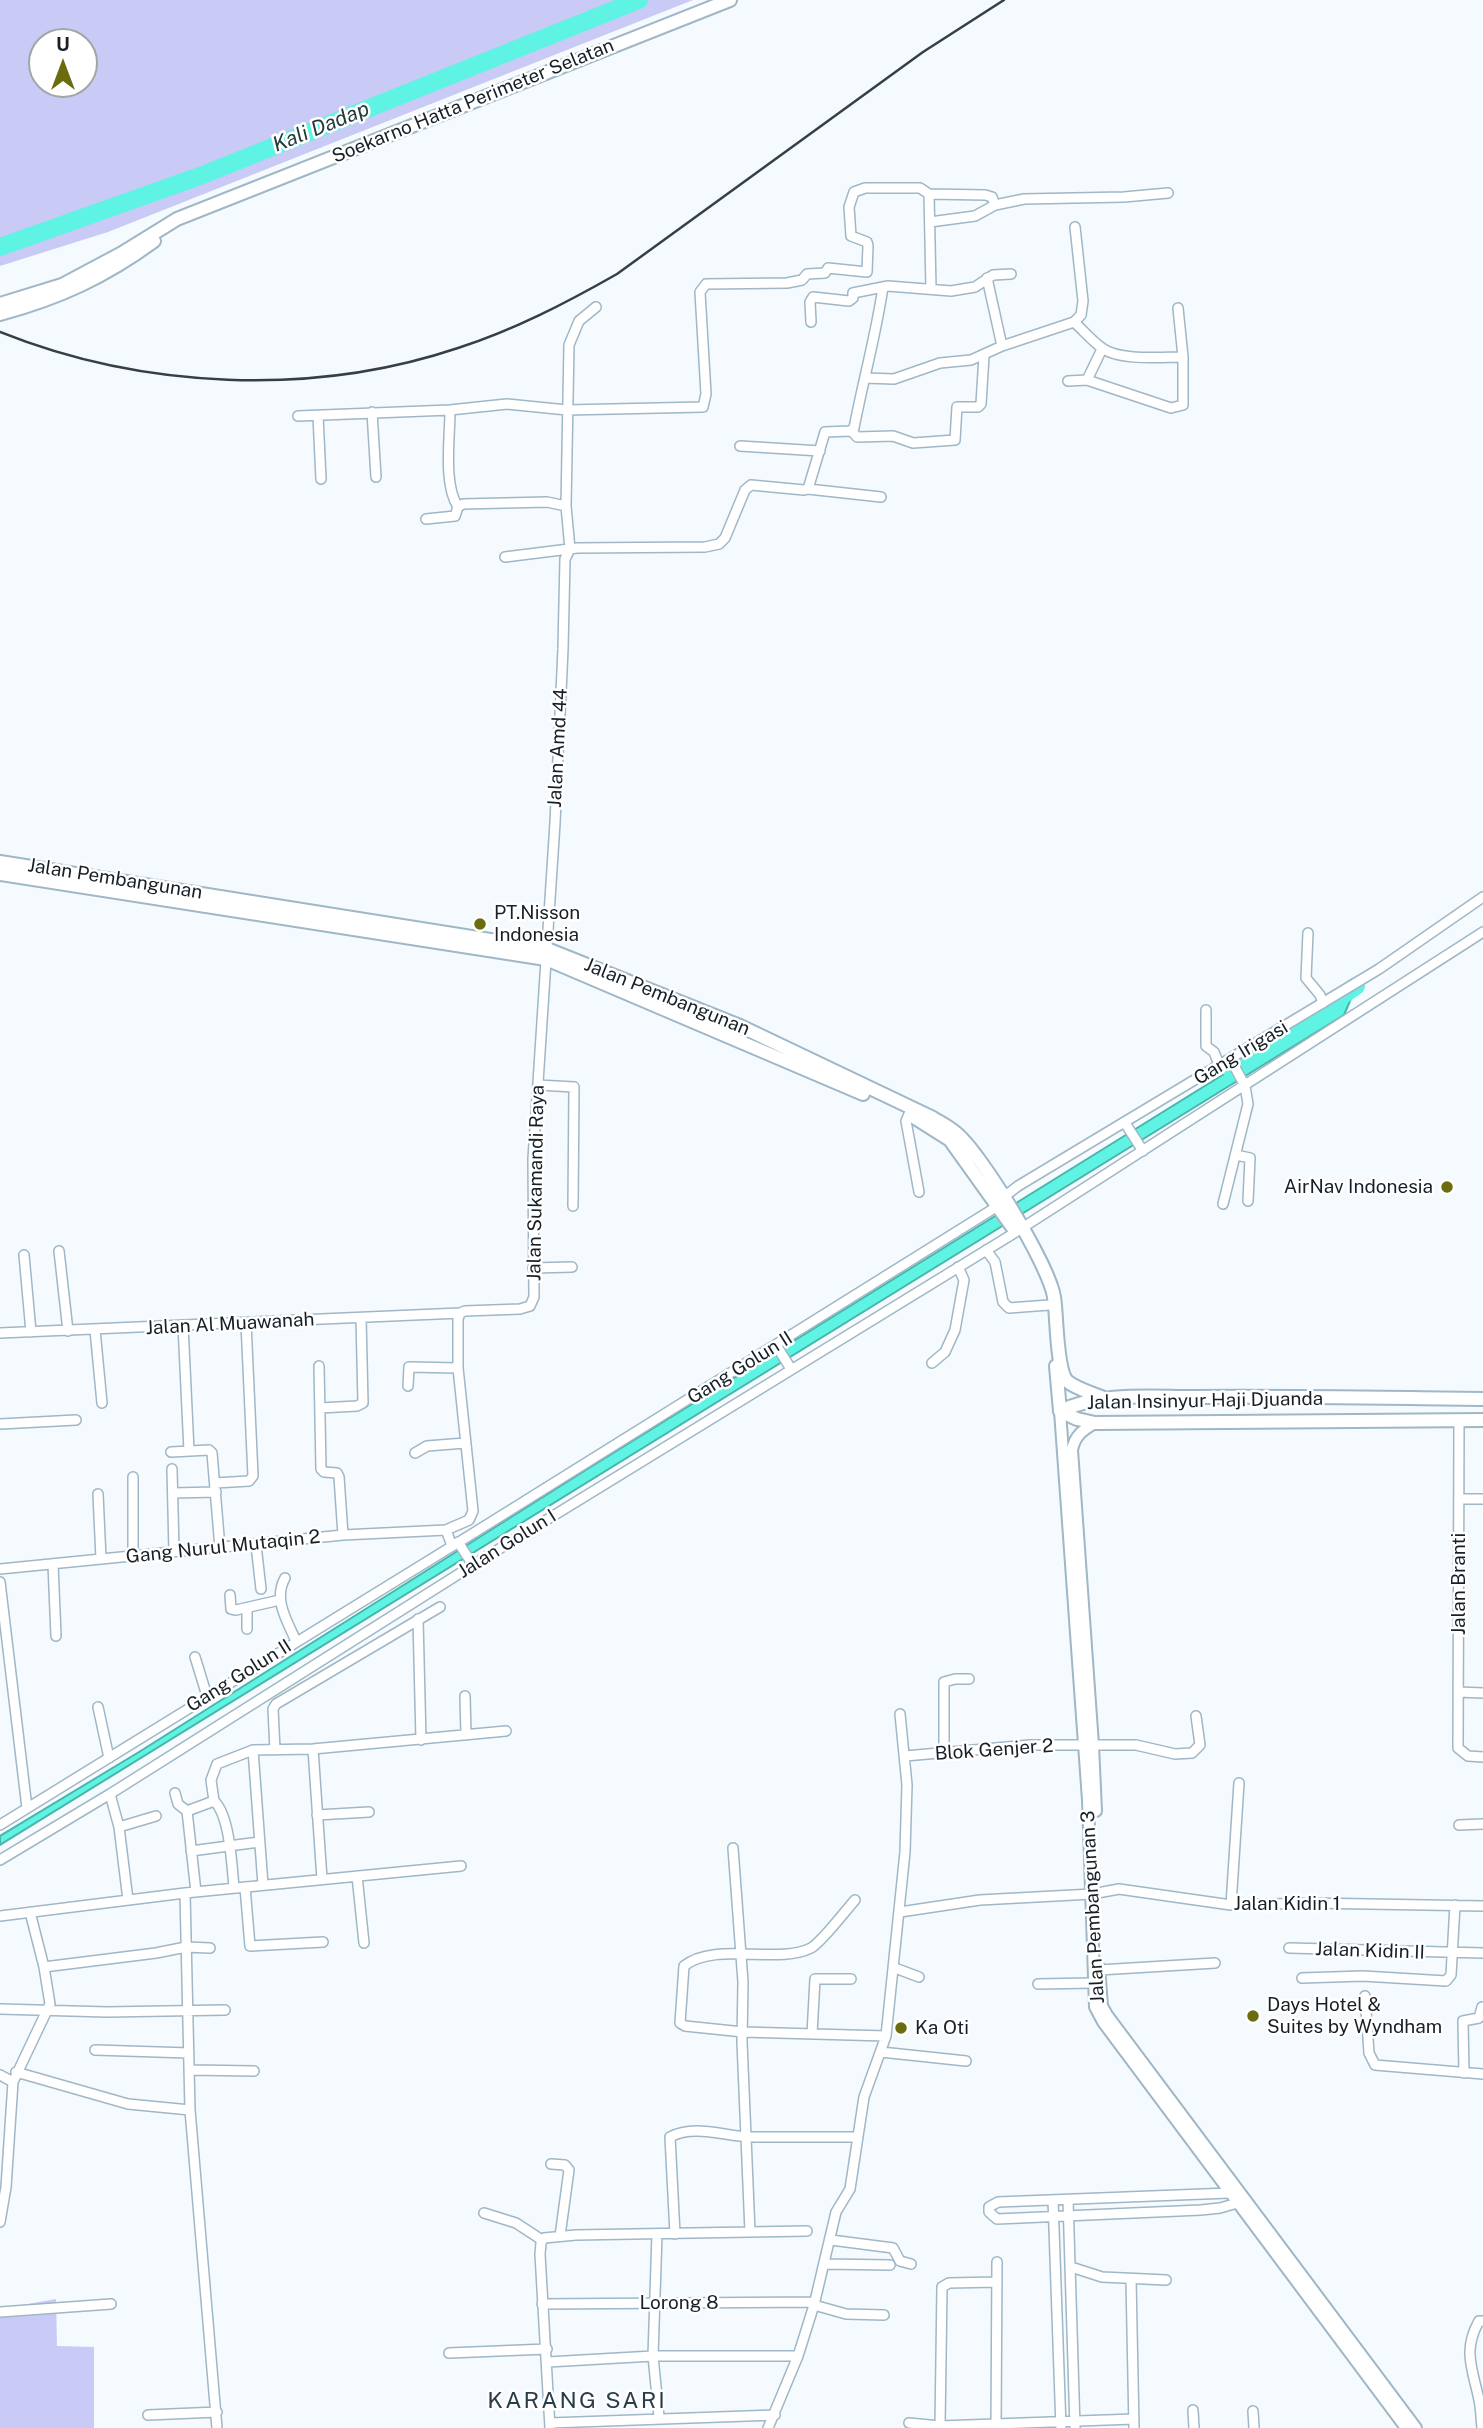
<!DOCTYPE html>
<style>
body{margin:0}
#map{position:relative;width:1483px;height:2428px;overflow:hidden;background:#f5fafe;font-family:"Public Sans",sans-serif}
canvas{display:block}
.north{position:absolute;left:28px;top:28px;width:70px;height:70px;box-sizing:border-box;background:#fff;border:2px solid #a2a6a8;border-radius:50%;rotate:0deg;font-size:19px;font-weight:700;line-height:28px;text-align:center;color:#172026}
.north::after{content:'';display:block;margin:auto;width:24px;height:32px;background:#6a6c0e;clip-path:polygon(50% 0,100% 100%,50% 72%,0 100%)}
</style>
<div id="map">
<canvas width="1483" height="2428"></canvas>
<div class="north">U</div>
</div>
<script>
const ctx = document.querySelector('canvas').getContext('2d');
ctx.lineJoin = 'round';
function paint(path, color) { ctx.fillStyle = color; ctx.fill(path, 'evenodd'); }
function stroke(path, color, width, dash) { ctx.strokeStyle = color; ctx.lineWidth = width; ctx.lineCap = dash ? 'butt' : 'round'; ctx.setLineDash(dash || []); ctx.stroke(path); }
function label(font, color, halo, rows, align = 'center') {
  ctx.font = font + ' "Public Sans",sans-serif'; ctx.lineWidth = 5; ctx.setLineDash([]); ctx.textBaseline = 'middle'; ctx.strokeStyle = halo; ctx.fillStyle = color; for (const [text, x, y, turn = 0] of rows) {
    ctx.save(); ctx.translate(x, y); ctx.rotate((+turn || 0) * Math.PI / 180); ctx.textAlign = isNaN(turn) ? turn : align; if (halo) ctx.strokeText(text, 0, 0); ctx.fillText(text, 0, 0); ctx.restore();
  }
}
const green = new Path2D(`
 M0,0H693L108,232L0,266ZM84,42V84H42V42Z
 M56,2299L57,2346L94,2347V2428H0V2309Z`);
const water = new Path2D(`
 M1353,994L1344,1015L0,1845V1836L139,1752L589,1468Z`);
const river = new Path2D(`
 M0,247L200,176L639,0
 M1232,1071L1356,986`);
const minor = new Path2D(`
 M929,194L931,289
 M930,222L975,216L995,205L1024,199L1124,197L1168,193
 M987,278L1002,346
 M811,322L810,302L813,297L849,301L853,298V293L888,286L951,291L975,287L993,275L1011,274
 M1074,322C1083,330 1092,341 1102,348C1119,361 1162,357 1183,357
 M1102,349L1087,380L1171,408L1183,405V357L1178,308
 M865,378L894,379L940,363L971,360L1002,346L1074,322L1081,315L1083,301L1075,227
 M1068,381L1087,380
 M450,410C450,438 443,484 458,507
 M372,412L376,477
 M298,416L450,410L507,404L567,410L703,407L706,394L700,292L706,284L787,283L802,280L807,274L825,273L828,268L867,272L868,246L867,242L851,236L849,207L854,192L865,188H920L929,194L985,195L992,197L995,205
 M318,416L321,479
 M852,431L857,437L893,436L913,443L955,440L957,407H978L981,404L984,356
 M740,446L820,451
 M808,489L881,497
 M566,506L569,345L579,321L596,307
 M426,519L455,516L458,507L463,504L547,502L566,506L570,549
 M505,557L577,548L705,547L719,544L725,538L745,490L751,485L804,490L808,489L825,432L850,431L854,428C863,381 876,335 883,287
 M1308,933L1306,978L1320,995L1323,1003
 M1206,1010V1046L1214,1052L1220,1067
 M538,1085L574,1087L573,1206
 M909,1114L906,1121L919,1192
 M1125,1123L1143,1151
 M1236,1155L1250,1158L1248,1201
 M1223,1204L1248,1104L1245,1086L1231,1060
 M1022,1228L1483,932
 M986,1250L995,1262L1003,1302L1009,1308L1049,1305
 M59,1251L68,1331
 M24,1255L31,1332
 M533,1268L572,1267
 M183,1325L189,1451
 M95,1330L102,1403
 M0,1333L460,1313
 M776,1345L791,1369
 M932,1363L945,1352L955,1330L964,1280L958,1267
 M319,1366L321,1469L324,1472L337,1473L339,1477L343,1535
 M408,1386L409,1367L458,1368
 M320,1408L357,1406L363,1403L361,1318
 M1459,1420L1458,1748L1468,1756L1483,1757
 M0,1424L76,1420
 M171,1452L209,1450L212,1453L220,1548
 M415,1453L427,1446L465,1443
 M172,1469L174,1552
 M133,1477V1556
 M215,1483L249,1481L253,1476L246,1323
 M173,1493L216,1492
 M98,1494L101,1559
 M1459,1499H1483
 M458,1542L473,1565
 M256,1545L261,1589
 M452,1546L446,1530L469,1520L473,1511L458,1368V1319L460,1313L465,1311L520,1309L530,1306L534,1297L533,1159L555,823L563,649L565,559L570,549
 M53,1564L56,1636
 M0,1569L343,1535L446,1530
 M285,1578C273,1599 287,1621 296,1641
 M0,1582L27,1808
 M230,1595L231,1609L236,1610L280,1600
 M247,1608V1629
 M418,1619L421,1740
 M195,1657L207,1696
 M1458,1692L1483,1693
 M465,1696L466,1735
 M98,1707L109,1758
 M313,1749L322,1879
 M253,1750L263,1885
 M275,1750L273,1709L276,1704L440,1607
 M944,1752V1682L955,1679H969
 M905,1756L1030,1745H1136L1175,1754L1192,1753L1200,1745L1196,1716
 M175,1793L178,1804L187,1811
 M110,1794L119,1827L128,1900
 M317,1815L369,1812
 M0,1825L480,1529L993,1209L996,1203L1018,1186L1379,969L1483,897
 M1459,1825L1483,1824
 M119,1827L156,1816
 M733,1848L743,1982L742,2042L750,2232
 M191,1851L259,1842
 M0,1860L110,1794L473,1565L1016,1232
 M357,1876L364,1943
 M245,1887L250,1946L323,1942
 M234,1888C232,1867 230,1815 214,1801L211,1780L217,1764L253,1750L313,1749L506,1731
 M196,1892L187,1811L214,1801
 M185,1893L190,2110L217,2428
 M855,1900C846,1910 821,1943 811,1948C777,1965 715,1941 684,1966L680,2023L685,2026L743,2032L886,2036
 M1231,1905L1239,1783
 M900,1912L980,1900L1092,1894L1119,1889L1231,1905L1311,1903L1483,1906
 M0,1916L185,1893L461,1866
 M1289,1948L1483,1953
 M44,1967L156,1953L186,1947L210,1948
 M895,1968L919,1977
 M1099,1970L1215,1963
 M1302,1978L1363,1976L1446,1981L1451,1975L1455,1905
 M1038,1984L1093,1983
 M1365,1996L1369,2053L1375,2065L1483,2074
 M0,2009L107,2012L225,2010
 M812,2034L815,1979H851
 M95,2050L189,2053
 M881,2052L966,2061
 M190,2070L254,2071
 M16,2072L128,2104L190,2110
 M1464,2073L1463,2021L1479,2018L1482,2007
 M0,2075L13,2082
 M551,2164L565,2165L569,2170L560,2236
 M1233,2191L1229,2193L998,2202L989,2207V2212L997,2219L1201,2210L1220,2208L1241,2202
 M1053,2200L1061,2428
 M1068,2200L1075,2428
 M484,2213L516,2223L542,2240
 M0,2222L6,2187L13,2082L50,2004L44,1967L30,1912
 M657,2234L653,2356L659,2417
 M675,2234L670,2137C694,2124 724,2136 750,2137C786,2137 822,2137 858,2137
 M831,2240L893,2248L900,2261L911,2264
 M825,2264L890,2265
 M1071,2267L1102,2277L1166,2280
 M1131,2279L1134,2428
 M542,2304L815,2302
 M814,2305L846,2314L884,2315
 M0,2312L111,2304
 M449,2353L547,2349
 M548,2362L653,2356H798
 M1193,2410L1194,2428
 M1253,2411L1254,2428
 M148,2415L217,2412
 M550,2423L775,2415
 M909,2423L940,2426L1134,2419
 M940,2426L942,2287L949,2283L997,2282
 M550,2428L540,2254L541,2243L544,2238L576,2235L807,2231
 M768,2428L798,2356L814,2305L836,2212L850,2189L864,2097L886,2036L905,1852L907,1785L900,1714
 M996,2428L997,2262
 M1482,2428C1481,2419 1481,2409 1479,2400C1473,2370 1462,2351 1479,2321H1483`);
const tertiary = new Path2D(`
 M1060,1411L1088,1800L1095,2007L1103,2022L1406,2428
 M1095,1423C1083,1430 1075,1435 1072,1450L1093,1745L1096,1811
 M1099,1967L1102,2006L1107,2015L1416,2428`);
const secondary = new Path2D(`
 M0,304L62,285L122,253L177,219L730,0
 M0,314C59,298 105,277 154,241
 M0,862L547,949L740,1026L933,1118C941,1123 949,1127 956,1133C981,1153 1049,1265 1054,1297C1057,1314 1056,1369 1067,1381C1076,1389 1095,1394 1106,1399
 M0,874L546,959L863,1094
 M912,1116L950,1140L1013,1228
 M1056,1366L1060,1411
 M1060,1411L1077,1419L1095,1423L1483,1420
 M1060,1411C1100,1392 1150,1397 1193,1397C1289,1396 1386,1398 1483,1399`);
const rail = new Path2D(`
 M0,332C142,389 312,397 458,348C514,330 566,303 617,274L923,52L1004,0`);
const markers = [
 [480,924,7,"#6a6c0e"],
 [1447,1187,7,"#6a6c0e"],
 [1253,2016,7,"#6a6c0e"],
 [901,2028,7,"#6a6c0e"]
];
const streetNames = [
 ["Soekarno Hatta Perimeter Selatan",473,101,-22],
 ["Jalan Amd 44",558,748,-87],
 ["Jalan Pembangunan",115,879,9],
 ["Jalan Pembangunan",667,997,22],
 ["Gang Irigasi",1241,1053,-31],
 ["Jalan Sukamandi Raya",536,1183,-89],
 ["Jalan Al Muawanah",230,1324,-3],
 ["Gang Golun II",740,1368,-32],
 ["Jalan Insinyur Haji Djuanda",1205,1401,-1],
 ["Jalan Golun I",507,1544,-32],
 ["Gang Nurul Mutaqin 2",223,1547,-6],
 ["Jalan Branti",1459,1584,-90],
 ["Gang Golun II",239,1676,-32],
 ["Blok Genjer 2",994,1750,-4],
 ["Jalan Kidin 1",1287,1904],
 ["Jalan Pembangunan 3",1093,1907,-93],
 ["Jalan Kidin II",1370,1951,2],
 ["Lorong 8",679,2303]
];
const poiNames = [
 ["PT.Nisson",494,913],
 ["Indonesia",494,935],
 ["AirNav Indonesia",1433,1187,"right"],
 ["Days Hotel &",1267,2005],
 ["Suites by Wyndham",1267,2027],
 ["Ka Oti",915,2028]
];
const waterNames = [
 ["Kali Dadap",321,127,-22]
];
const quarterNames = [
 ["KARANG SARI",577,2401]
];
paint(green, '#cacaf7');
paint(water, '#5ef3e3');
stroke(water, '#49b4aa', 2);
stroke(river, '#5ef3e3', 18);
stroke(minor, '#9fb7c6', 12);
stroke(tertiary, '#9fb7c6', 14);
stroke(secondary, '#9fb7c6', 16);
stroke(minor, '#fff', 9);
stroke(tertiary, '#fff', 10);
stroke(secondary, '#fff', 12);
stroke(rail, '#363f44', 2.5);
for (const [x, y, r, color] of markers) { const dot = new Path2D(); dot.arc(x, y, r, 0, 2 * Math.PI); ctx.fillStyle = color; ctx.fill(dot); stroke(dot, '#fff', 2.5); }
label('19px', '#172026', '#fff', streetNames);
label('19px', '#172026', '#fff', poiNames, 'left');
label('italic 21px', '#233c39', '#fff', waterNames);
ctx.letterSpacing = '2px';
label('23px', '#293e4a', '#fff', quarterNames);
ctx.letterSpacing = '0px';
</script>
